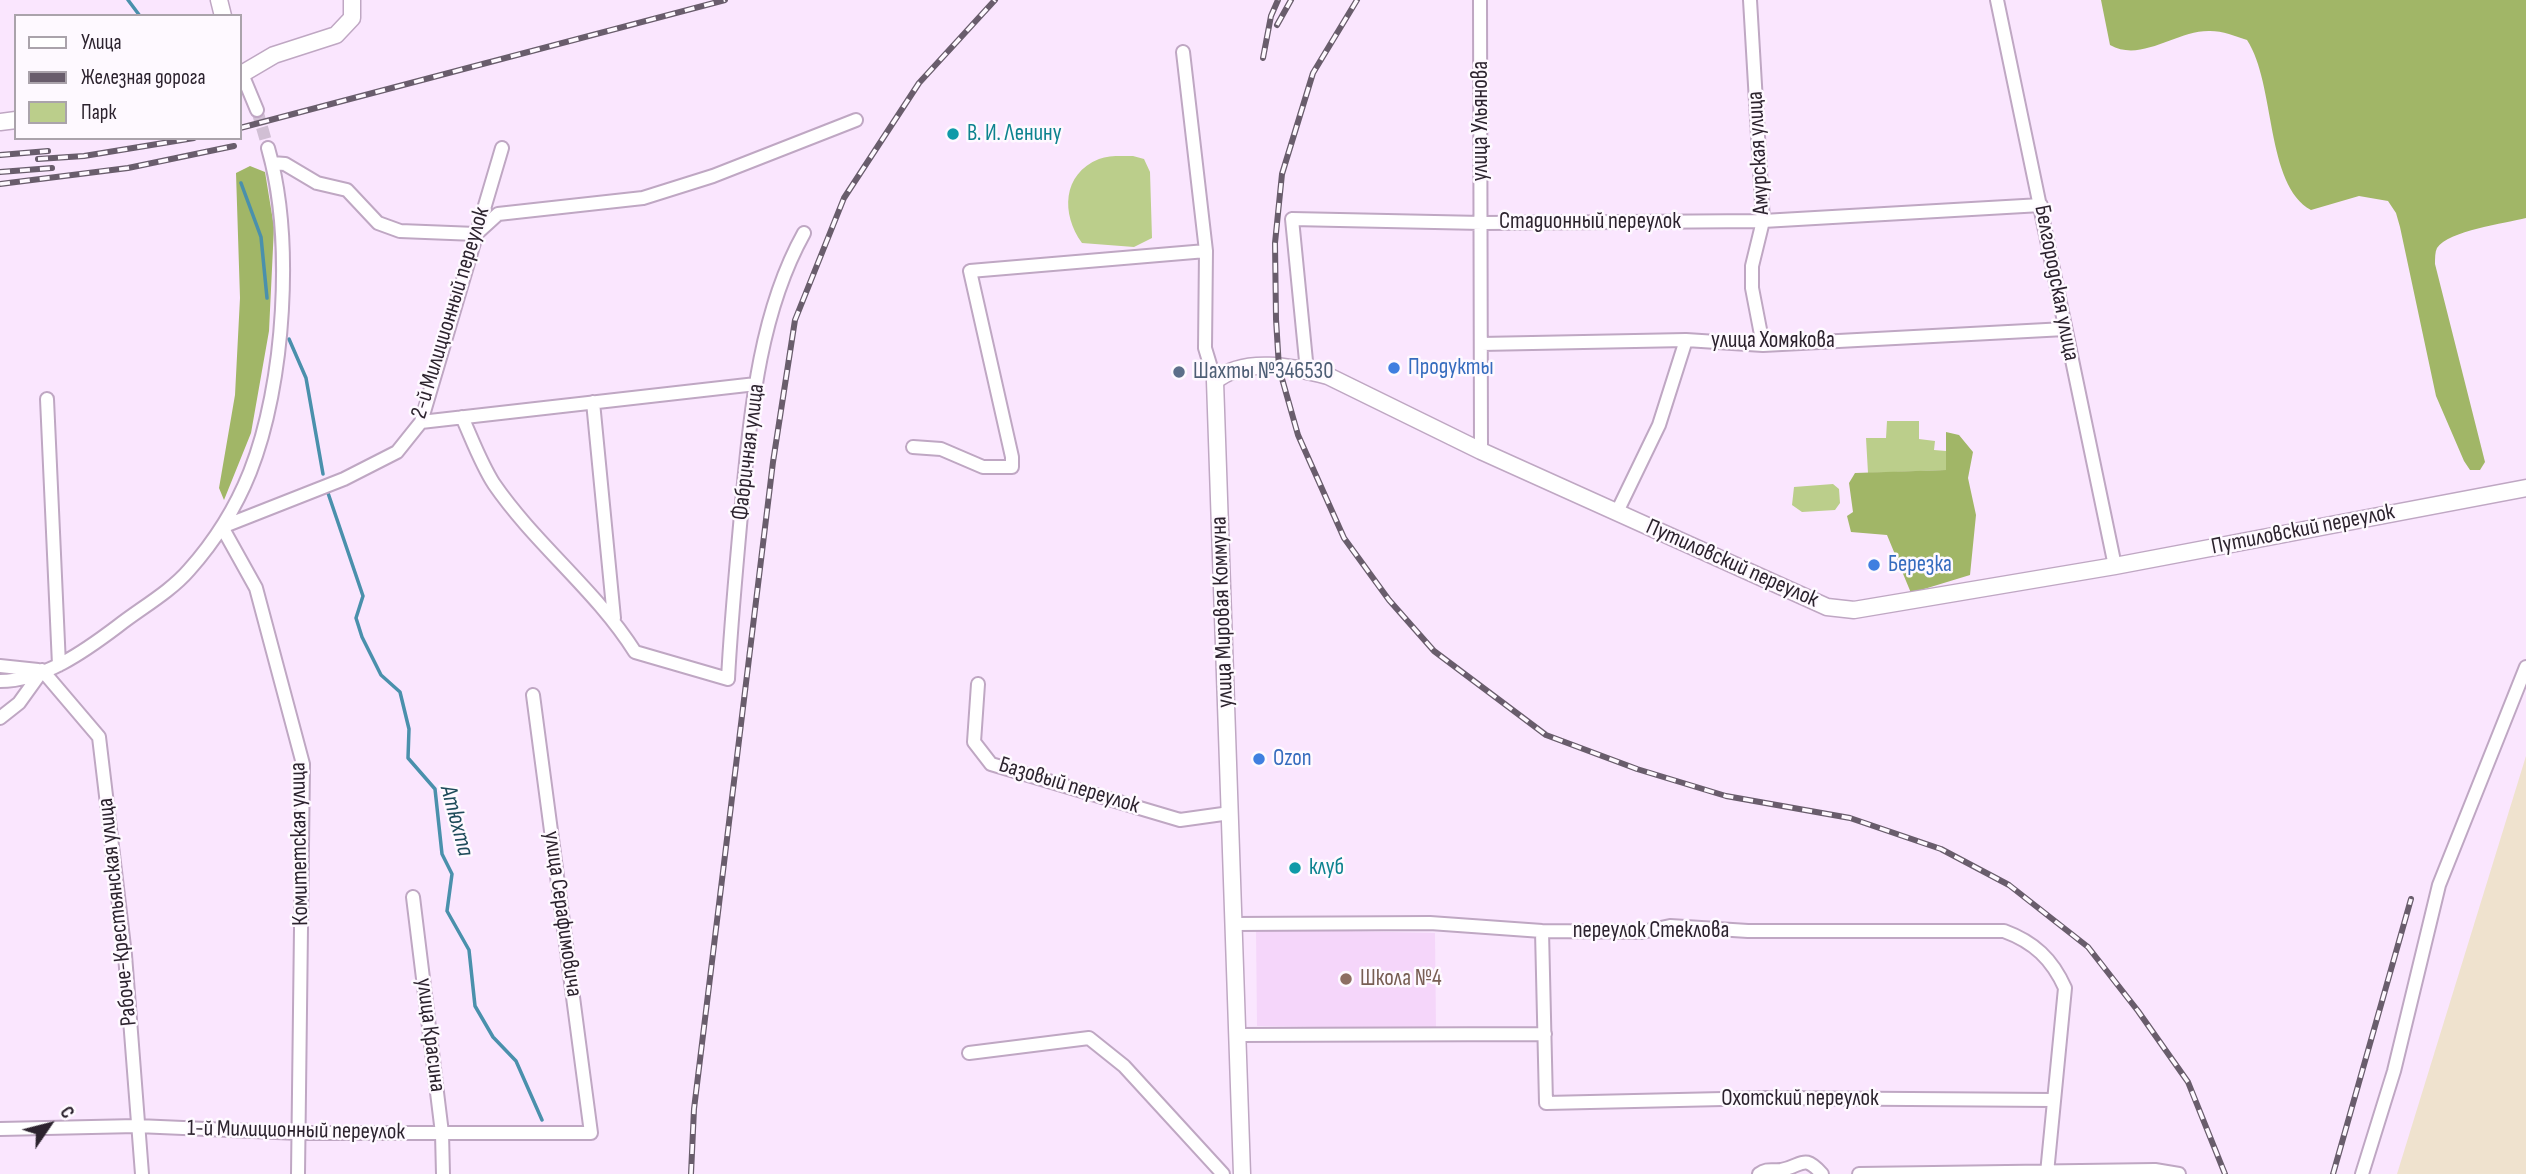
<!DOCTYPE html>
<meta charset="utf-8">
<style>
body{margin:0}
#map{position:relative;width:2526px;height:1174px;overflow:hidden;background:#fae6fe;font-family:"Sofia Sans Condensed",sans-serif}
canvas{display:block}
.legend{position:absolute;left:14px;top:14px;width:228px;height:126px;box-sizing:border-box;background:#fef9ff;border:2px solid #aaa3ab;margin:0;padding:9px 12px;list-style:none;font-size:21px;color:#2c232e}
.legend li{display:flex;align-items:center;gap:14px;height:35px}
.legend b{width:35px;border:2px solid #aaa3ab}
.north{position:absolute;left:14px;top:1090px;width:70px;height:70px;-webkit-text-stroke:5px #fef9ff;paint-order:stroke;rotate:55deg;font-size:19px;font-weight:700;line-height:28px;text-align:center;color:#2c232e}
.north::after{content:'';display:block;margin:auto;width:24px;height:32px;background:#2c232e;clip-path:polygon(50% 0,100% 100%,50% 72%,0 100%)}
</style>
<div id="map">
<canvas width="2526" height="1174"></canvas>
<ul class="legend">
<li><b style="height:9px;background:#fff"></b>Улица</li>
<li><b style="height:9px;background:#695d6c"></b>Железная дорога</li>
<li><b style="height:19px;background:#bbce8b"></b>Парк</li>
</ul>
<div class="north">С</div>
</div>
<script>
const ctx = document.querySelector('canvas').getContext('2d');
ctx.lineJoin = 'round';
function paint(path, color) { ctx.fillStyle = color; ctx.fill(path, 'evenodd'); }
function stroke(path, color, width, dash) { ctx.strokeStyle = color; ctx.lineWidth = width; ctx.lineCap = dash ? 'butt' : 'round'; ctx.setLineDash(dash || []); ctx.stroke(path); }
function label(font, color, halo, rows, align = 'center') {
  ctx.font = font + ' "Sofia Sans Condensed",sans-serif'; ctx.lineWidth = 5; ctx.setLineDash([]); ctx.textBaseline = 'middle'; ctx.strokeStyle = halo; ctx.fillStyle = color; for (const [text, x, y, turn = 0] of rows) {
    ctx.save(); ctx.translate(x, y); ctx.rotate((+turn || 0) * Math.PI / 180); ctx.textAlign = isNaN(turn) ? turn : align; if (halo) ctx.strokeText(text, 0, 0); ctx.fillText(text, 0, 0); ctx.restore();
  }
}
const industrial = new Path2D(`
 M2526,756V1174H2397Z`);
const built = new Path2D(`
 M1256,929L1435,933L1436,1029L1257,1026Z`);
const green = new Path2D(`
 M1133,156L1144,159L1150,172L1152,238L1134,247L1082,243C1061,214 1062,174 1099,159C1109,155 1122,156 1133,156Z
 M1887,421H1919V439L1935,441L1934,450L1946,451V470L1868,473L1866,438H1886Z
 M1833,484L1839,489L1840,503L1835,510L1802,512L1792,505L1794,487Z`);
const forest = new Path2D(`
 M2101,0H2526V218C2506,223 2448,231 2437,248C2435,252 2435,258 2435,264L2485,462L2480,470H2470L2464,461L2436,396L2400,227L2396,213L2388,201L2359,196L2311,210C2265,185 2276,84 2247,40C2235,36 2223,31 2210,31C2176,30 2142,63 2110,45Z
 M250,166L265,172L274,227L269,331L251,433L224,500L219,488L235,395L240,298L236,173Z
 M1946,432L1959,435L1973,452L1968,478L1976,515L1970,575L1911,593L1887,535L1851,532L1847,516L1853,512L1849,483L1855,473L1946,470Z`);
const stream = new Path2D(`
 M128,0L140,16
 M241,183L261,237L267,298
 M289,339L306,378L323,474
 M328,493L363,596L356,618L362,637L381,675L400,692L409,729L408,758L435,789L442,854L452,874L447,911L469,950L475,1006L493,1037L516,1061L542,1120`);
const minorTunnel = new Path2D(`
 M257,110L268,148`);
const minor = new Path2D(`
 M1480,0L1481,451
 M1750,0L1763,221L1752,266V288L1763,345
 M1997,0L2115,566
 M1183,52L1206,251L1205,348L1215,381
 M242,74L257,110
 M272,163L285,164L317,183L347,190L378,223L400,231L476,234L498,214L643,198L713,176L856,120
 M1481,344L1686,340L1763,345L2065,329
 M1307,371L1292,219L1482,223L1763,221L2041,205
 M47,399L59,665
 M593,402L614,618
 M462,417C472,439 481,464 494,484C536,545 596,590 635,652L728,679C731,620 737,561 742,503C751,411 759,314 804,233
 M421,422L756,384
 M913,447L941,449L983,467H1012V457L970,271L1206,251
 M1617,512L1659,425L1686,340
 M222,527L256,588L303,764L298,1174
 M222,527L344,479L397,452L421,422L502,148
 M0,666L38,670
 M42,670L99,737L125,955L142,1174
 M0,681C43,681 85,651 118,626C141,608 170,592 189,570C214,542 236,507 250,472C285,384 294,238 268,148
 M978,684L974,742L991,764L1180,820L1230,813
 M0,718L19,703L42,671
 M413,897L442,1133L443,1174
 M1233,924L1430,923L1542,931L1642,932L1670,926L1748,931H2004C2034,942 2052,959 2065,988L2047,1173
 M1542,931L1546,1103L1767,1098L2053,1100
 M1237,1035L1545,1034
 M969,1053L1089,1038L1124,1066L1223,1174
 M0,1129L137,1126L299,1133H591L533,695
 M1759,1174C1767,1168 1772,1171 1781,1170C1803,1166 1803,1153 1822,1174
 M1859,1174L2155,1170L2179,1174
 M2362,1174L2394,1071L2439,885L2526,667`);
const major = new Path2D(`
 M219,0L223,16
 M240,75L274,55L336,35L352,18V0
 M0,122L16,120
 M1242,1174L1215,381C1244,356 1294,367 1328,376L1481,451L1827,607L1854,610L2115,566L2526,488`);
const rail = new Path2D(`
 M1357,0L1313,73L1282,174L1275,243L1276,319L1279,368L1298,435L1344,538L1389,600L1434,651L1546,735L1637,769L1726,796L1850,818L1941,849L2009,885L2088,947L2138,1011L2188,1082L2225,1174
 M1277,25L1291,0
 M1263,58L1271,16L1278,0
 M240,128L725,0
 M0,155L48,151
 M38,159L84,156L194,138
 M0,172L52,168
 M0,184L128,168L234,146
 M691,1174L694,1109L773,462L795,320L844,198L919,83L995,0
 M2333,1174L2411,899`);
const markers = [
 [953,134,7,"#0f9aa8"],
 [1394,368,7,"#3f7fe0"],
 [1179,372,7,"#5c6f8a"],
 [1874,565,7,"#3f7fe0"],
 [1259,759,7,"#3f7fe0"],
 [1295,868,7,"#0f9aa8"],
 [1346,979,7,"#8d6e63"]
];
const streetNames = [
 ["улица Ульянова",1481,121,-90],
 ["Амурская улица",1759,153,-93],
 ["Стадионный переулок",1590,222],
 ["Белгородская улица",2056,283,79],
 ["2-й Милиционный переулок",451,313,-73],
 ["улица Хомякова",1773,341],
 ["Фабричная улица",749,452,-83],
 ["Путиловский переулок",2303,530,-11],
 ["Путиловский переулок",1732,564,24],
 ["улица Мировая Коммуна",1223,612,-92],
 ["Базовый переулок",1069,786,17],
 ["Комитетская улица",300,844,-91],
 ["Рабоче-Крестьянская улица",118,912,-96],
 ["улица Серафимовича",562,914,82],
 ["переулок Стеклова",1651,931],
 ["улица Красина",430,1035,83],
 ["Охотский переулок",1800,1099],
 ["1-й Милиционный переулок",296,1131,1]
];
const cultureNames = [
 ["В. И. Ленину",967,134],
 ["клуб",1309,868]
];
const shopNames = [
 ["Продукты",1408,368],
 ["Березка",1888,565],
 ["Ozon",1273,759]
];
const serviceNames = [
 ["Шахты №346530",1193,372]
];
const educationNames = [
 ["Школа №4",1360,979]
];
const waterNames = [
 ["Атюхта",456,821,75]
];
paint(industrial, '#efe2ce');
paint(built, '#f5d6fa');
paint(green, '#bbce8b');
paint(forest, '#a1b667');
stroke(stream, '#4a90ac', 3.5);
stroke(minorTunnel, '#d1bfd4', 12, [12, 6]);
stroke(minor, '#bfa7c3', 16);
stroke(major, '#bfa7c3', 19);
stroke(minor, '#fff', 12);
stroke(major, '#fff', 16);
stroke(rail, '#695d6c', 6);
stroke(rail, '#fef9ff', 3.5, [10]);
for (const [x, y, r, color] of markers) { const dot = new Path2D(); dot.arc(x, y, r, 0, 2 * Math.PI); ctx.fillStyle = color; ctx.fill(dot); stroke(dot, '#fef9ff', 2.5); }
label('23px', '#2c232e', '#fef9ff', streetNames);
label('23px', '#0d838f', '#fef9ff', cultureNames, 'left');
label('23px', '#366cbe', '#fef9ff', shopNames, 'left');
label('23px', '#4e5e75', '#fef9ff', serviceNames, 'left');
label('23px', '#785e54', '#fef9ff', educationNames, 'left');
label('italic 24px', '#1e4b5a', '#fef9ff', waterNames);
</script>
